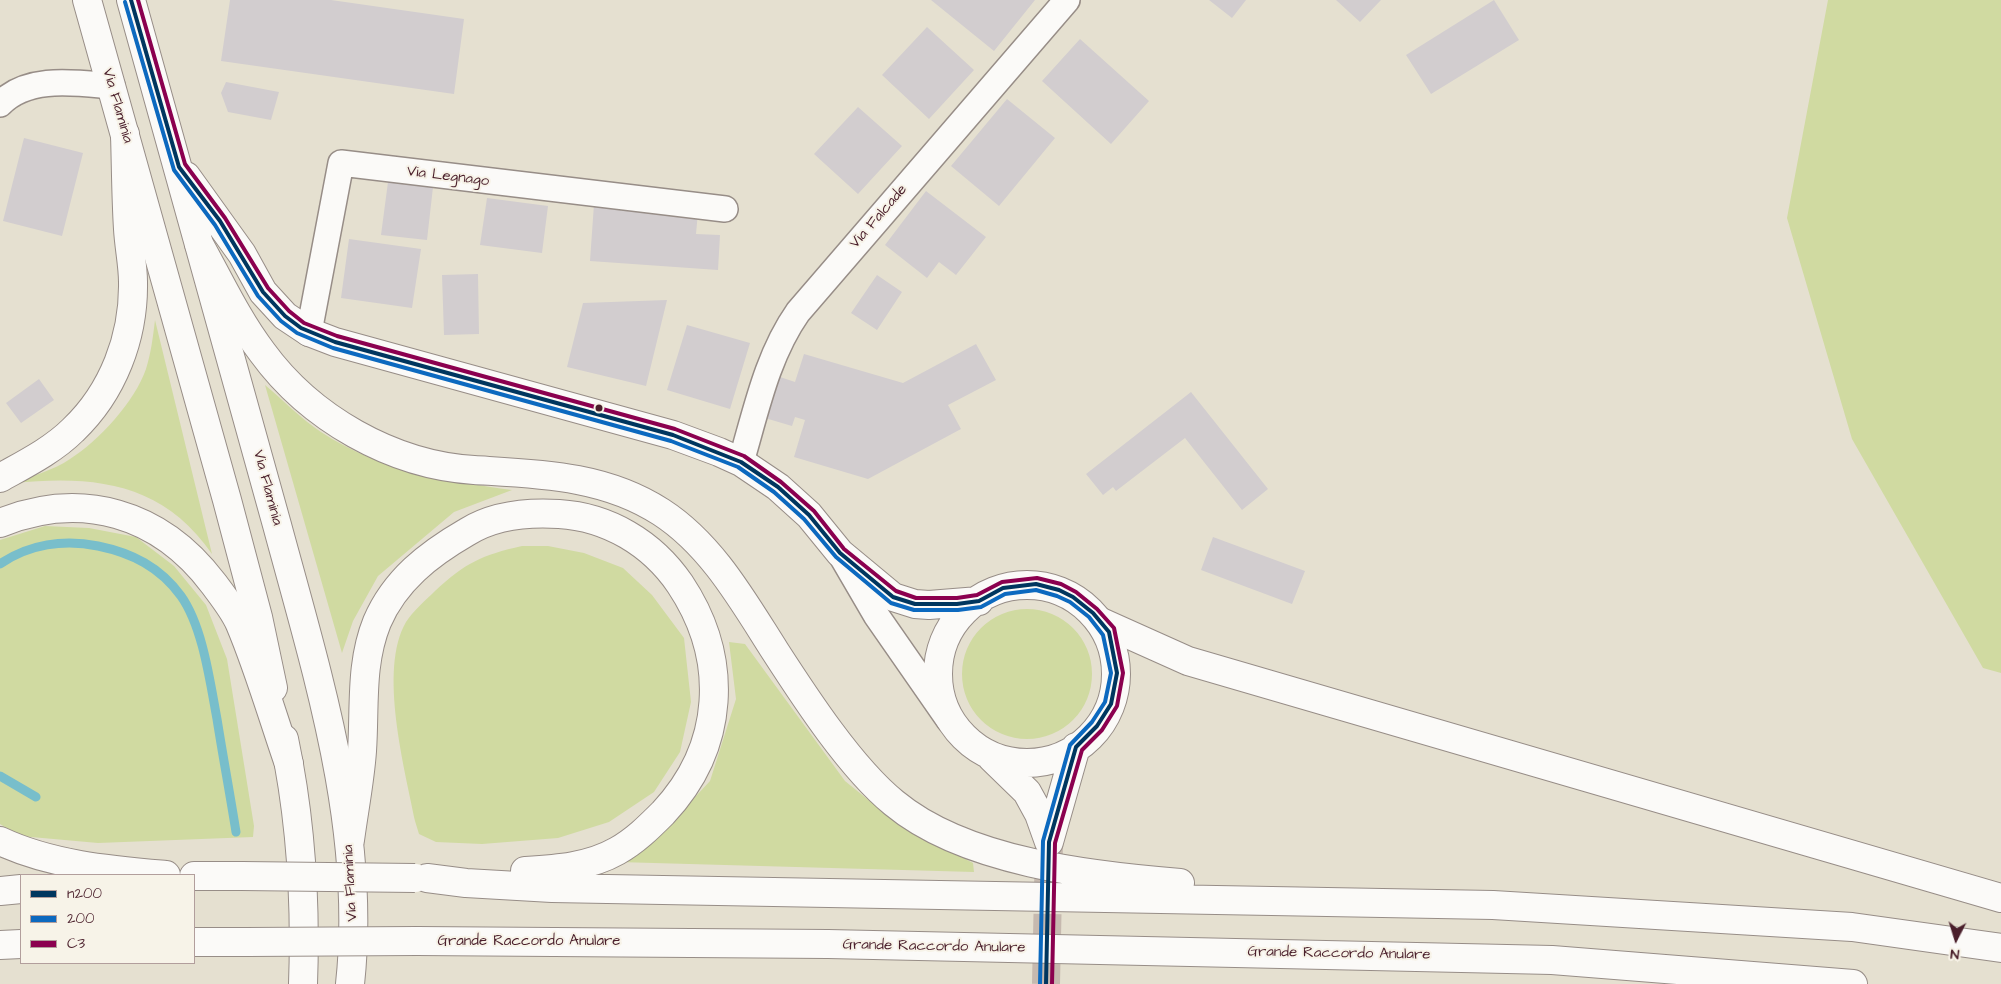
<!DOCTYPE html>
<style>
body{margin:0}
#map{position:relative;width:2001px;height:984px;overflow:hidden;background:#e5e0d0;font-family:"Architects Daughter",sans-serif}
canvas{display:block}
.legend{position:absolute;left:20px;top:874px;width:175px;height:90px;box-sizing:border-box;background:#f7f3e8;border:1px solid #b29e9c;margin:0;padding:6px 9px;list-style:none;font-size:15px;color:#4a1f2b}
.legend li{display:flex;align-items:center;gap:10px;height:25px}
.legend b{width:25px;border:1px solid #b29e9c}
.north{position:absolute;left:1931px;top:914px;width:50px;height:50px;-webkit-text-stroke:4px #f7f3e8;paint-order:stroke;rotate:185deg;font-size:14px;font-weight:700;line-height:20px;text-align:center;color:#4a1f2b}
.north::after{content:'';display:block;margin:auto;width:18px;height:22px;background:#4a1f2b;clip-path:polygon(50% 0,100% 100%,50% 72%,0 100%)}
</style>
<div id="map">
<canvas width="2001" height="984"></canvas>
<ul class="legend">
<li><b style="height:6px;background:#00365f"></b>n200</li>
<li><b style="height:6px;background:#0c69bf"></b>200</li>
<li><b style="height:6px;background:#8b004f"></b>C3</li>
</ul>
<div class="north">N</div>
</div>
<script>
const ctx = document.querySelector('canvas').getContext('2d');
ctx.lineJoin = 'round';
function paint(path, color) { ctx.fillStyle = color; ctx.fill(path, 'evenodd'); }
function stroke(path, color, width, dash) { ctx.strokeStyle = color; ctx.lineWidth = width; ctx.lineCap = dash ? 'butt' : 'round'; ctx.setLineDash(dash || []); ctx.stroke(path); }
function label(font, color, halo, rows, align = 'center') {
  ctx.font = font + ' "Architects Daughter",sans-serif'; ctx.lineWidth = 4; ctx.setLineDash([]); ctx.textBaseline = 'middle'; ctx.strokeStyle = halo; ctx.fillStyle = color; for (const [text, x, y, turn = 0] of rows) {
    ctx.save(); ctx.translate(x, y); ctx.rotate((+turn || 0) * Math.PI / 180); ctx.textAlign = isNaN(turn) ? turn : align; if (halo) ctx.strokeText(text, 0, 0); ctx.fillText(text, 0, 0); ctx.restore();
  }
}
const green = new Path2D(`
 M1828,0H2001V673L1983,668L1852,439L1787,218Z
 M155,320L212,554C163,482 93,475 14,483C32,476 54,470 70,459C99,441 135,401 146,369C151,353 153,337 155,320Z
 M265,385C283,400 301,419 321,432C383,472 441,480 512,490L454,512L378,576L353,621L342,653Z
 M45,526L89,528L136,537L174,566L206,605L227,659L254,826L253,837L98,843L20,836L0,824V540Z
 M522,546H548L584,553L623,568L652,595L684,638L691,702L680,752L654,792L609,822L558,838L482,844L436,842L419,834L415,821C405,769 378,670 406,622C413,611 426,600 435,591C465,563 482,555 522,546Z
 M962 674a65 65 0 1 1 130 0a65 65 0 1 1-130 0Z
 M729,642L745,644L845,781L898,824L973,863L974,872L618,862L654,841L710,781L736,699Z`);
const stream = new Path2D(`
 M0,564C29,544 64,539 98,546C132,553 160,567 181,596C203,627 210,682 217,719C223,757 230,794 236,832
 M0,776L36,797`);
const building = new Path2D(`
 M230,0H331L464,19L454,94L221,61Z
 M931,0H1035L994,51Z
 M1209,0H1246L1232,18Z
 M1336,0H1381L1360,22Z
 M1494,0L1519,40L1431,94L1406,55Z
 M927,27L974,70L929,119L882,75Z
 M1080,39L1149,101L1111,144L1042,81Z
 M226,82L279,92L271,120L228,112L221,93Z
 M1007,99L1055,138L999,206L951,166Z
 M858,107L902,146L858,194L814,154Z
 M24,138L83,153L62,236L3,221Z
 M388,182L433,187L427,240L381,235Z
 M926,191L986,237L956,275L939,262L927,278L885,245Z
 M487,198L548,206L542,253L480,245Z
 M594,204L698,212L696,234L720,235L718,270L590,261Z
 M349,239L421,249L412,308L341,298Z
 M478,274L479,334L444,335L442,275Z
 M877,275L902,292L877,330L851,313Z
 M667,300L646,386L567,367L583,303Z
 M687,325L750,343L730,409L667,390Z
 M976,344L996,380L948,405L961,429L868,479L794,457L805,420L795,417L792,426L765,418L777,376L795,382L804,354L903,383Z
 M39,379L54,400L21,423L6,403Z
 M1191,392L1268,489L1242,510L1185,438L1116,491L1113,487L1103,495L1086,474Z
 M1213,537L1305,571L1292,604L1201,570Z`);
const tertiaryTunnel = new Path2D(`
 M1046,984L1049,844`);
const minor = new Path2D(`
 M0,104C28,75 76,83 112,86
 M309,332L341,163L725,209
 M741,462C756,411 767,356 798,312L1067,0
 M841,555L876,615L949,720`);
const tertiary = new Path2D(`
 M309,332L335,342L673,435L719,452L741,462L778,487L809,515L840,553L893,597L915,604L929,605L979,601
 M938 674a89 89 0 1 1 178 0a89 89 0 1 1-178 0Z
 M992,758L1027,792L1039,814L1049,842
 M1049,842L1076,747`);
const trunk = new Path2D(`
 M87,0L227,500L258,617L273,688
 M131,0C178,175 229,349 277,525C317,673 367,829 350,984
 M186,176L242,254L263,292L285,316L309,332
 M284,739C301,820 306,902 303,984`);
const motorway = new Path2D(`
 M199,244C219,280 237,319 262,352C310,418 392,465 474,470C539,474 604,475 661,512C712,545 743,601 775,651C806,699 851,768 894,803C965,862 1092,876 1180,883
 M0,478C25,464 53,450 73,430C113,392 134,337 133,282C133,265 129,247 128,229C126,197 126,166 125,134
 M0,523C82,490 160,513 213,583C222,595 234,610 240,624C259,669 273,718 289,764
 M1101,622L1188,661L2001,898
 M350,840C354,810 360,780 362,751C365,707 360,664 377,622C395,580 429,554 467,532C494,515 527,512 559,514C608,517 652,543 680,584C730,659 725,747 663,813C649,827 635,841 617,851C589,867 556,869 525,871
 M0,841C51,865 110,870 166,875
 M194,876H242
 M427,878L466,883L552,888L1493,905L1852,927L2001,948
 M0,891L21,889
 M417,941L828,944L1552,960L1853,984
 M194,942H247
 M0,945L21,944`);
const motorwayBridge = new Path2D(`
 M242,876L415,878
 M247,942L417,941`);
const bus1 = new Path2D(`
 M131,0L179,167L220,221L263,292L285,316L301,328L335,342L673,435L741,462L778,487L809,515L840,553L893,597L915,604H957L979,601L1003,588L1036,584L1059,590L1073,597L1093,613L1109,632L1117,673L1111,704L1097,726L1076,747L1049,842L1046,984`);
const bus2 = new Path2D(`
 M125,2L174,170L215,225L258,296L281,321L297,333L333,348L671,441L738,467L774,492L804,519L836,557L891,603L914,610H958L981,607L1005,594L1036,590L1057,596L1070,602L1089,617L1103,635L1111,673L1105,702L1092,722L1070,745L1043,841L1040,984`);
const bus3 = new Path2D(`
 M138,0L185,164L225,218L268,288L289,311L304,323L337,336L675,429L744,456L781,482L814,511L844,549L896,591L916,598H957L977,595L1002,582L1037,578L1061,584L1076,592L1097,609L1114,628L1123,673L1117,706L1102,730L1082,750L1055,843L1052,984`);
const markers = [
 [599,408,4.5,"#4a1f2b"]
];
const streetNames = [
 ["Via Flaminia",117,106,74],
 ["Via Legnago",448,177,7],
 ["Via Falcade",879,217,-49],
 ["Via Flaminia",267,488,75],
 ["Via Flaminia",351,883,-93],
 ["Grande Raccordo Anulare",529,942],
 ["Grande Raccordo Anulare",934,947,1],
 ["Grande Raccordo Anulare",1339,954,1]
];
paint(green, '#d0daa1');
stroke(stream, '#78becb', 9);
paint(building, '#d2cdcf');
stroke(tertiaryTunnel, '#c6b9af', 28, [28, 14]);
stroke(minor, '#978d87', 28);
stroke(tertiary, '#978d87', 30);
stroke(trunk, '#978d87', 30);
stroke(motorway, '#978d87', 30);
stroke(minor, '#fbfaf8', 25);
stroke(tertiary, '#fbfaf8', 28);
stroke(trunk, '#fbfaf8', 28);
stroke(motorway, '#fbfaf8', 28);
stroke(motorwayBridge, '#978d87', 30, []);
stroke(motorwayBridge, '#fbfaf8', 28);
stroke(bus1, '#00365f', 4);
stroke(bus2, '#0c69bf', 4);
stroke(bus3, '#8b004f', 4);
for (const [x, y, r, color] of markers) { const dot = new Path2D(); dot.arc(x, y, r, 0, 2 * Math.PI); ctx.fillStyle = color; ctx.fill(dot); stroke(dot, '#f7f3e8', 2); }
label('15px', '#4a1f2b', '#f7f3e8', streetNames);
</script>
